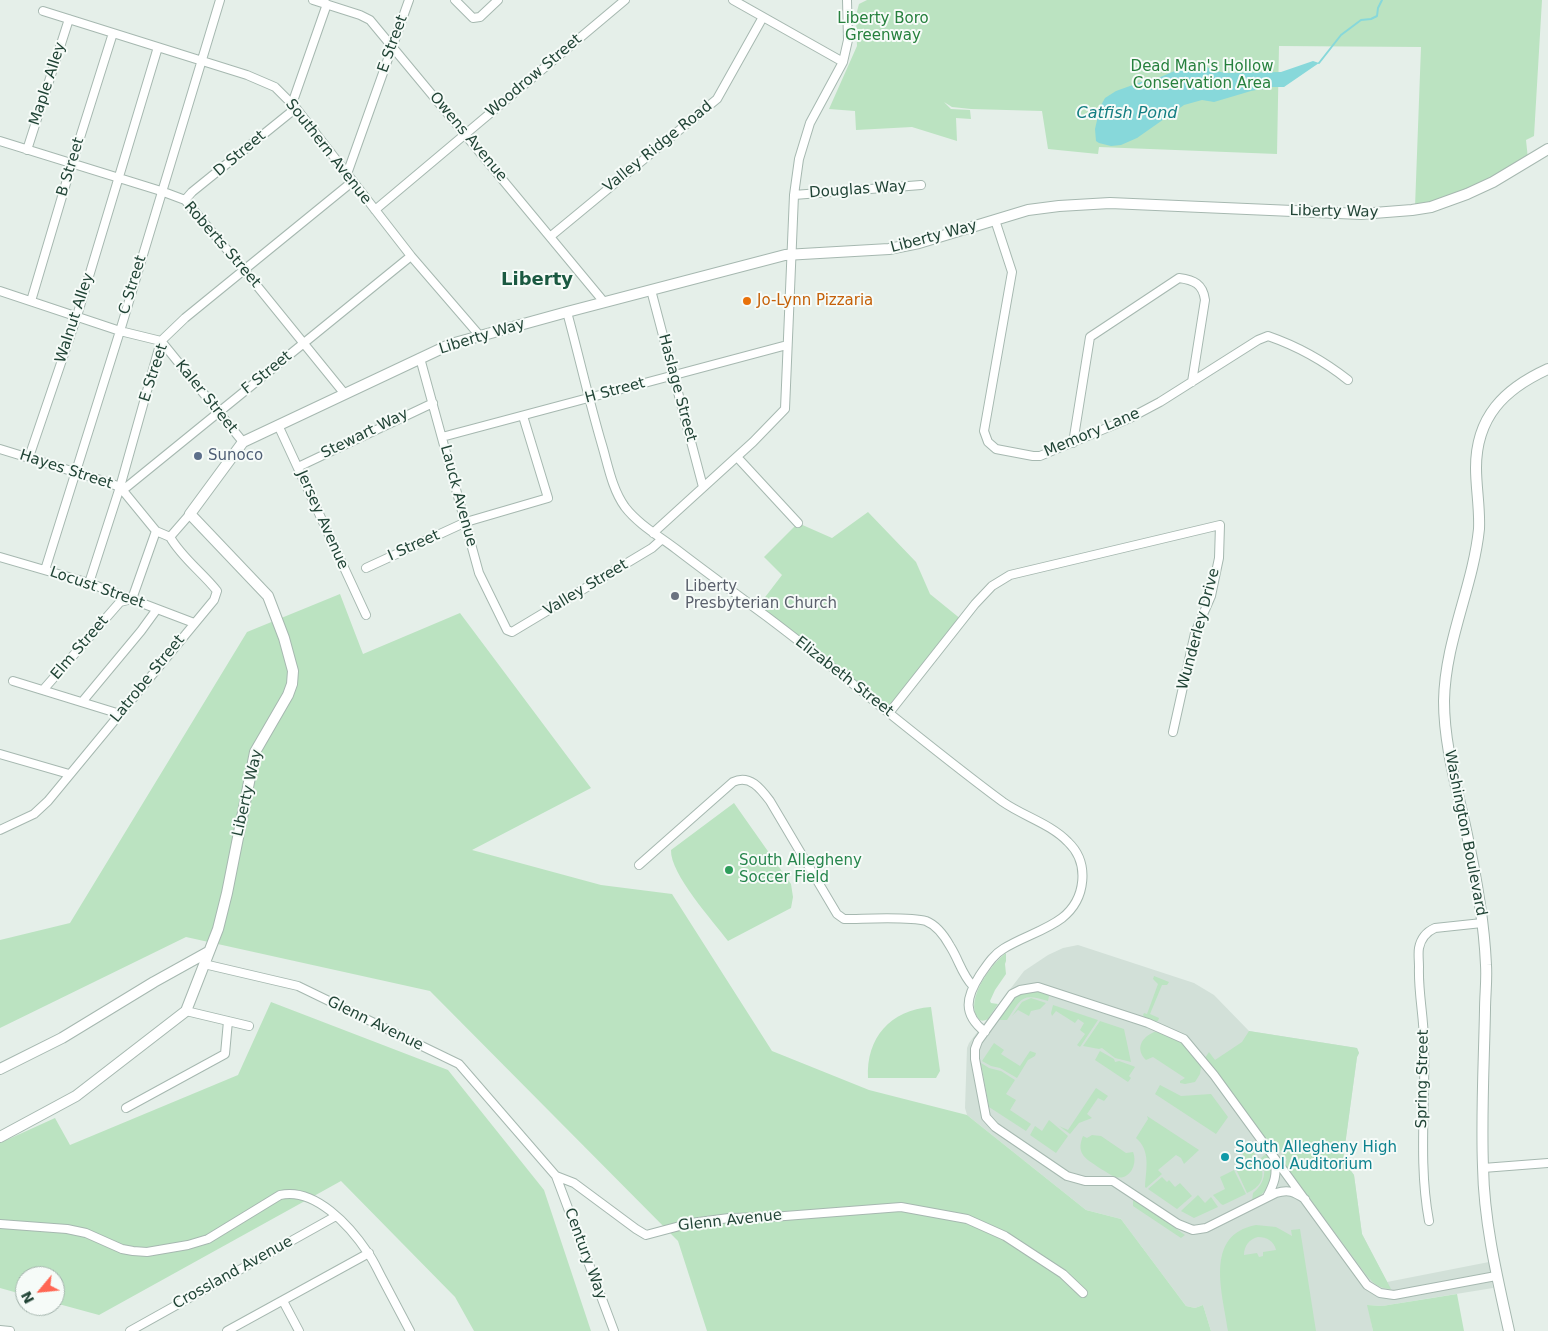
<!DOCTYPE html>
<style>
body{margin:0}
#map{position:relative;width:1548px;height:1331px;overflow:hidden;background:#e5efe9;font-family:"DejaVu Sans",sans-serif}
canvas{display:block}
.north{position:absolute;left:15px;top:1266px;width:50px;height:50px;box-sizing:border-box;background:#f6fbf8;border:1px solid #a1b2aa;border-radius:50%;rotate:242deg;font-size:14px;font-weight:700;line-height:20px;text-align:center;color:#214436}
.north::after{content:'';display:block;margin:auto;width:18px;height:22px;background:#ff6653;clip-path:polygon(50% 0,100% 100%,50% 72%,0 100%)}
</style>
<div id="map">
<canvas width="1548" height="1331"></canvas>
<div class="north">N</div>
</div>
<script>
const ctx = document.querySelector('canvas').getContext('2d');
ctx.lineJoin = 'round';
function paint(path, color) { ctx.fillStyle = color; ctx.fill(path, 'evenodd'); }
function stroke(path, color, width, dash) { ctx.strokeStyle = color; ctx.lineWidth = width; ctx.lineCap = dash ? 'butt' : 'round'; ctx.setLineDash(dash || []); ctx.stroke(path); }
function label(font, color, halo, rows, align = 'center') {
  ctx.font = font + ' "DejaVu Sans",sans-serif'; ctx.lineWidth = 4; ctx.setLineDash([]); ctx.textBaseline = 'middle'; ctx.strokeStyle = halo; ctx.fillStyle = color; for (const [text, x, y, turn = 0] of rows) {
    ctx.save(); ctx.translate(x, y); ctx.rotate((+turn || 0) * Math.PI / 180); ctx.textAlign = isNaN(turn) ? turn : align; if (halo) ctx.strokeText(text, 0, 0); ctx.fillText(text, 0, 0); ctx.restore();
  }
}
const built = new Path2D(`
 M1078,945L1194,983L1214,995L1249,1031L1357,1048L1359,1053L1357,1057L1343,1160L1354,1175L1362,1234L1387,1282L1489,1262L1493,1288L1382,1306L1368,1305L1373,1331H1211L1203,1305L1195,1308L1186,1306L1121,1219L1086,1210L967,1115L965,1108L967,1048L969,1043L1024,971L1048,955L1063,948Z`);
const green = new Path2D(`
 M867,0H1542L1534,136L1526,140L1528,159L1485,183L1415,207L1421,47L1279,46L1277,154L1099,147L1098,154L1048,149L1042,111L971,109L952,107L944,102L951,109L970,110L971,119L956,118L957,141L912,127L856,130L855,111L829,109L857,46L856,15L859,4Z
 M868,512L916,562L930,594L962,620L889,713L756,609L782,575L764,557L798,523L832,538Z
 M340,594L363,654L460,613L591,788L472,850L601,885L672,894L772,1051L869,1090L967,1115L1086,1210L1121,1219L1186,1306L1195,1308L1203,1305L1211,1331H707L678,1241L430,991L186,937L0,1028V940L70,923L247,632Z
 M734,803L791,884L793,897L791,908L728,941C713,921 670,874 671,850Z
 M1006,953V961L1005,964L1006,974L995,990L990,1001L991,1003L998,1004L988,1019C984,1021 981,1022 978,1018C964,1000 992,963 1006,953Z
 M1154,976L1169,982L1167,985H1162L1150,1014L1159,1018L1158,1021L1154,1022L1146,1019L1143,1015L1144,1013L1147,1014L1158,984L1153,979Z
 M1036,991L1047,993L1049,996L1048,1001C1021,992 1021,999 1007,1020H998C1009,1002 1013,993 1036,991Z
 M1031,998L1046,1003L1040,1009L1031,1011L1029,1016L1018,1010L1012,1016L1022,1002Z
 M271,1002L448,1070L544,1190L591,1331H474L455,1297L341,1181L99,1315L55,1303V1276H25V1295L0,1288V1143L55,1118L70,1145L238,1075Z
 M1053,1005L1098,1020L1080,1047L1077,1045L1085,1034L1080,1030L1084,1023L1078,1019L1075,1023L1056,1011L1052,1016L1051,1013Z
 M931,1007L940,1071L936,1078H868C866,1038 890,1010 931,1007Z
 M1100,1021L1124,1029L1131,1062L1115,1058L1102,1048L1099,1049L1083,1046Z
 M1249,1031L1357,1048L1359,1053L1357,1057L1343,1160L1354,1175L1362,1234L1391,1289C1380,1289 1374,1284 1367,1276L1283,1162L1287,1160L1275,1143L1270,1146L1205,1058L1209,1052L1215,1060L1242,1042Z
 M1154,1032C1173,1033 1193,1049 1201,1067L1200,1074L1195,1082L1185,1084L1180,1083V1081L1185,1078L1153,1057L1146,1060C1135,1049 1141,1038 1154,1032Z
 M994,1043L1004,1050L1001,1054L1020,1066L1030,1051L1036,1053L1035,1056L1028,1060L1017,1078L1000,1068L991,1066L982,1061Z
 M1100,1051L1114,1059L1115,1062L1119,1061L1133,1066L1135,1067L1129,1076L1131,1078L1128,1082L1095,1060Z
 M981,1063L989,1068L1001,1071L1015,1080L1006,1094L1016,1100L1010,1110L1031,1124L1026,1131L989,1107Z
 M1160,1085L1181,1096L1211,1094L1228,1117L1216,1134L1155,1094Z
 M1096,1088L1108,1096L1104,1101L1098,1098L1087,1114L1092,1118L1079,1123L1070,1134L1059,1126L1068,1130Z
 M1147,1116L1199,1150L1184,1164L1181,1158L1176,1155L1158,1170L1162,1174L1146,1188L1145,1187C1146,1169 1151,1151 1136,1138L1148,1119Z
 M1049,1120L1068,1136L1056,1153L1030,1135L1035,1126L1042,1131Z
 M1092,1135L1101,1136L1126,1153L1133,1152C1138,1164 1130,1181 1115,1177C1110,1175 1105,1171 1101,1169C1087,1159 1075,1155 1083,1136L1087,1138Z
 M1248,1144C1260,1161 1274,1181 1247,1193L1235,1167L1246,1162L1242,1153L1247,1145Z
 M1267,1153C1279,1172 1270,1192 1252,1201L1253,1193C1265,1183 1267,1171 1261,1158Z
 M1234,1170L1246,1194L1223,1205L1221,1204L1213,1195L1225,1189L1220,1177Z
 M1162,1177L1167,1182L1169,1180L1175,1187L1180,1183L1192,1196L1177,1209L1148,1189Z
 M1198,1195L1205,1203L1211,1197L1218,1207L1194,1218L1181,1211Z
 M1134,1200L1137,1201L1185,1235L1181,1238L1133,1206V1201Z
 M1256,1225L1276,1227L1292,1236L1291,1230L1300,1229L1316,1331H1228C1223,1294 1203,1235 1256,1225ZM1258,1237C1267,1237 1274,1241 1276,1250L1263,1252V1256L1259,1257L1257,1253L1244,1255C1244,1246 1249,1239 1258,1237Z
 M1457,1294L1464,1331H1373L1367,1305L1382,1306Z`);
const water = new Path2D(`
 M1313,61L1319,63L1284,87H1272L1251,91L1214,102L1202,100L1184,105L1137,138L1121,145L1111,146L1099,143L1096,141L1095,129L1100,107L1105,98L1116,91L1141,82L1151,81L1177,70L1188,68L1207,67L1215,71L1226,73L1281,72Z`);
const stream = new Path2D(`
 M1319,63L1341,35L1361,20L1371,19L1377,16L1378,8L1382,0`);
const minor = new Path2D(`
 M313,0L360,15L370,20L604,302
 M455,0L473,18L480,17L498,0
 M733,0L843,62
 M43,11L247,75L275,87L296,108L411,256L480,336
 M292,104L327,4
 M0,141L161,191L185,200L245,271L344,393
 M27,150L69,19
 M347,174L409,0
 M794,195L921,185
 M185,200L192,192L296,108
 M375,210L625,0
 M995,220L1012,272L984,431L988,442L996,449L1033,456H1040L1128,419L1160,402L1258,340L1268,336C1297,346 1324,361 1348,380
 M551,236L717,99L763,17
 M651,290L703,487
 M0,291L120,331L161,341L243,442
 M31,301L72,163L113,33
 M567,312C579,356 589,401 602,445C608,465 612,489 625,507C638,524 659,536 676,549C706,572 736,594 766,616C846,676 922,742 1003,802C1023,816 1051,824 1068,842C1090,863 1086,899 1062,918C1045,931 1022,937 1003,949C993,955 987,965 980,975C966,997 962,1014 985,1032
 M420,358L479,573L507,630L512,632L652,548L662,539
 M278,425L366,615
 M442,437L787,345
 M1073,443L1090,337L1179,278C1194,280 1203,284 1205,300L1192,382
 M0,449L104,481L120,487L156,531L170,537
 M29,457L77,316L158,47
 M737,457L798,523
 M298,467L433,403
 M123,490L411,256
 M653,533L753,442L785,409L794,195L799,159L810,123L843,62L848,40L847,0
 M170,537L190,514
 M0,557L89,583L194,623
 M366,568L466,522L548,498L523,416
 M45,570L120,331L220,0
 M89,583L120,487L161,341L185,318L352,182
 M13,681L120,714
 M43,690L120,602L132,599L156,531
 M82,702L141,631L157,609
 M889,713L975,604L992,586L1010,575L1220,525L1219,558L1211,596L1195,633L1173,732
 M0,754L69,774
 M0,830L34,814L48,801L214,600L217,591C202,572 182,558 170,537
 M639,865L733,782C750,774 761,789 770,801L837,914L844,919C864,919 909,916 926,921C936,925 945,937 950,946C959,960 962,975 973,986
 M204,964L298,986L459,1064L556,1176L574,1183L636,1229L646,1235L691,1223L729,1218L772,1217L901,1207L967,1219L1005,1236L1063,1274L1083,1293
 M186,1011L249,1026
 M126,1108L225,1054L228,1021
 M1483,1168L1548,1163
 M556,1176L614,1331
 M1267,1197C1274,1184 1278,1174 1274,1159
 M1305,1199C1294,1192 1289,1189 1276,1193L1206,1228L1193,1230L1178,1224L1113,1181H1085L1067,1176L995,1127L986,1117L975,1059V1049L978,1041L1012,994L1020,990L1038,987L1148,1023L1184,1039L1214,1075L1367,1285L1380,1293L1394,1295L1496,1276
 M1429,1221C1418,1162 1426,1103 1424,1043C1424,1017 1418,992 1419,967C1419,961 1418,953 1419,948C1421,938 1426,932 1435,928L1482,923
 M0,1224L67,1229L86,1233L122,1249L133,1251L147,1252L188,1245L208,1239L280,1195C315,1187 350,1226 368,1253C374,1261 378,1271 383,1280C392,1297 401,1314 410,1331
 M283,1301L299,1331
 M0,1330L10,1331
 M130,1331L336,1216
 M227,1331L369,1253`);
const tertiary = new Path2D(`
 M0,1069L62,1038L154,982L208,952
 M0,1137L76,1096L186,1011L218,929L227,893L255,752L288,695L292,684L293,671L284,638L268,596L190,514L243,442L451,344L567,312L785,255L889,249L919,243L1028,210L1059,206L1110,203L1361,214L1412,210L1431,207L1467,194L1493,182L1548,149
 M1509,1331C1497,1277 1484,1222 1483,1167C1481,1115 1484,1062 1485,1010C1485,995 1487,980 1486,965C1484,920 1476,875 1466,830C1457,788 1444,745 1444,701C1445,641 1473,587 1479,529C1480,508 1476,488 1476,468C1476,417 1504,389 1548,369`);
const markers = [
 [747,301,5,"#e8710a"],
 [198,456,5,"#5c6f8a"],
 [675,596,5,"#6b7280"],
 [729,870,5,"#2e9e5b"],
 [1225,1157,5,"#0f9aa8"]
];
const parkNames = [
 ["Liberty Boro",883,19],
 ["Greenway",883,36],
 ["Dead Man's Hollow",1202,67],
 ["Conservation Area",1202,84]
];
const streetNames = [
 ["E Street",393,44,-70],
 ["Woodrow Street",534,76,-40],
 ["Maple Alley",48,84,-72],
 ["Owens Avenue",468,137,50],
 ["Valley Ridge Road",658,147,-39],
 ["Southern Avenue",328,152,52],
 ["D Street",240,154,-40],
 ["B Street",71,167,-73],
 ["Douglas Way",858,190,-4],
 ["Liberty Way",1334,212,1],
 ["Liberty Way",934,237,-15],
 ["Roberts Street",222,245,49],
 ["C Street",133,285,-73],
 ["Walnut Alley",75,318,-72],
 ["Liberty Way",482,337,-17],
 ["E Street",154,373,-72],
 ["F Street",267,373,-39],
 ["Haslage Street",677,388,75],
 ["H Street",615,391,-15],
 ["Kaler Street",206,397,51],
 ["Memory Lane",1092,433,-23],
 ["Stewart Way",365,434,-26],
 ["Hayes Street",66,470,18],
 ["Lauck Avenue",458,496,75],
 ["Jersey Avenue",322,520,66],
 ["I Street",414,546,-24],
 ["Locust Street",97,588,19],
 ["Valley Street",586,588,-31],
 ["Wunderley Drive",1199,629,-75],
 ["Elm Street",80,648,-49],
 ["Elizabeth Street",844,677,38],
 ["Latrobe Street",148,679,-51],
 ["Liberty Way",248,793,-77],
 ["Washington Boulevard",1465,833,79],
 ["Glenn Avenue",375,1024,26],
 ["Spring Street",1423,1079,-89],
 ["Glenn Avenue",730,1221,-6],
 ["Century Way",585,1254,70],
 ["Crossland Avenue",233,1273,-29]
];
const foodNames = [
 ["Jo-Lynn Pizzaria",757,301]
];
const serviceNames = [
 ["Sunoco",208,456]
];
const worshipNames = [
 ["Liberty",685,587],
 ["Presbyterian Church",685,604]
];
const leisureNames = [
 ["South Allegheny",739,861],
 ["Soccer Field",739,878]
];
const cultureNames = [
 ["South Allegheny High",1235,1148],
 ["School Auditorium",1235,1165]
];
const waterNames = [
 ["Catfish Pond",1127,114]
];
const quarterNames = [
 ["Liberty",537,280]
];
paint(built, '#d2e0d8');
paint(green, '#bbe3c1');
paint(water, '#87d8da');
stroke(stream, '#87d8da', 2);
stroke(minor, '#a6b8b0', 10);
stroke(tertiary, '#a6b8b0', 12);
stroke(minor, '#fff', 8);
stroke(tertiary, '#fff', 10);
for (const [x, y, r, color] of markers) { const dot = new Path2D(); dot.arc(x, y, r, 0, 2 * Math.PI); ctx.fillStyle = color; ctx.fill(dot); stroke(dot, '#f6fbf8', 2); }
label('15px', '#26803d', '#f6fbf8', parkNames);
label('15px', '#214436', '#f6fbf8', streetNames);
label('15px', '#c56008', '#f6fbf8', foodNames, 'left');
label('15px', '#4e5e75', '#f6fbf8', serviceNames, 'left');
label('15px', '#5b616d', '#f6fbf8', worshipNames, 'left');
label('15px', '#27864d', '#f6fbf8', leisureNames, 'left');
label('15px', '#0d838f', '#f6fbf8', cultureNames, 'left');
label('italic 16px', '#137e82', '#f6fbf8', waterNames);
label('bold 18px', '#1a5941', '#f6fbf8', quarterNames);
</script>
